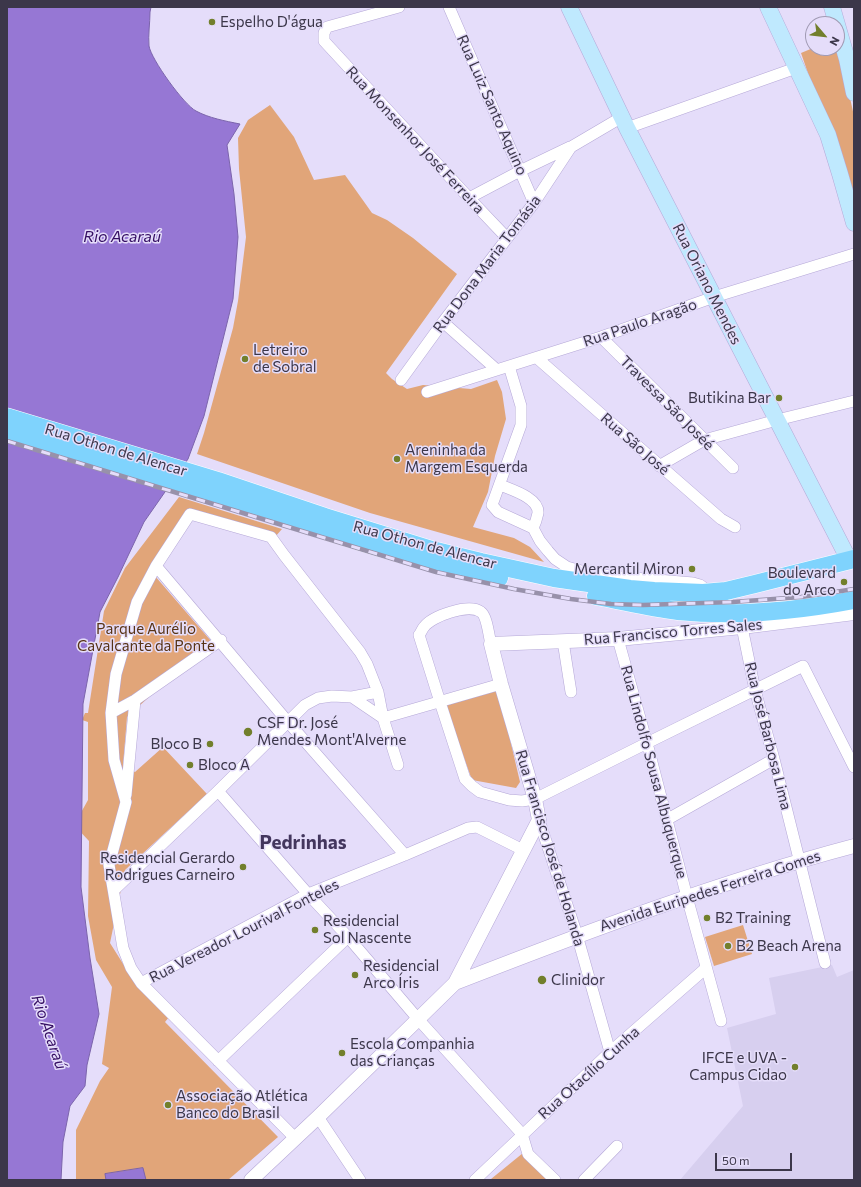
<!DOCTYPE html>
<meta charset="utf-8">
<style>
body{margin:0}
#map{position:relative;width:861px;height:1187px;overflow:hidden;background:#e5ddfa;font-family:Commissioner,sans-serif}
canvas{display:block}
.frame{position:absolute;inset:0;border:8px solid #3c374a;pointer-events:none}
.north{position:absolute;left:805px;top:16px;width:40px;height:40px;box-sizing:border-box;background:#e5ddfa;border:1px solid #a19bb4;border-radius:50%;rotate:118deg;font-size:11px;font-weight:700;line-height:16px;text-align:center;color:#3c374a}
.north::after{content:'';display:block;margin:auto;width:14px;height:18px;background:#727f2c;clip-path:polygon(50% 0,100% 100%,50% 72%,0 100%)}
.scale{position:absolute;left:715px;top:1153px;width:77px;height:18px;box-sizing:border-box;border:2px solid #3c374a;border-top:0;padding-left:5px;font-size:12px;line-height:14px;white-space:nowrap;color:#3c374a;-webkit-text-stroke:3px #e5ddfa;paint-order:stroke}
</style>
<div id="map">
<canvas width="861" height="1187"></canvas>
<div class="frame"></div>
<div class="north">N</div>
<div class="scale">50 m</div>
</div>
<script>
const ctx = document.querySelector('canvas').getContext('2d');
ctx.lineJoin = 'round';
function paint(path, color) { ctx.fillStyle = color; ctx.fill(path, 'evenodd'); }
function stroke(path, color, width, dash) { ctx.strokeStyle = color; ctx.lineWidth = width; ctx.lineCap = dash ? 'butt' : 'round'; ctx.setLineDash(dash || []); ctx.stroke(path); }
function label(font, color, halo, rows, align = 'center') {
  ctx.font = font + ' Commissioner,sans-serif'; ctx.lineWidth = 3; ctx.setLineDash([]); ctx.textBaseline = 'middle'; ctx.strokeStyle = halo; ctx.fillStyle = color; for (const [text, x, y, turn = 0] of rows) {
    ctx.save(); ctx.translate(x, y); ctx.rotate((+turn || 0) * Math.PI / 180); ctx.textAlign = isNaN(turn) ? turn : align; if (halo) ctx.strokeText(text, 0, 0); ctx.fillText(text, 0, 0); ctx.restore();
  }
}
const built = new Path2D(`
 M832,965L837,977L854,970V1180H680L743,1106L727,1028L776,1014L769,978Z`);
const green = new Path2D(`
 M813,48H837L844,71L854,116V206L801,53Z
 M270,105L294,137L314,180L345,175L372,213L387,220L413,238L457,274L386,373L392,379L407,389L423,385L471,389L497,380L502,392L506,419L495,456L488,492L473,527L514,538L530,547L544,562L370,513L197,454L204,433L233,328L238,301L246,237L239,169L238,138L248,120Z
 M179,497L282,529L275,537L192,511L155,576L211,641L127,717L123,766L135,772L163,747L207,794L125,870L110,943L137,986L169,1017L165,1022L278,1137L228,1180H76V1130L100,1081L109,1068L102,1064L112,987L96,960L88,916L89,841L74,825L88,800V722L82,720L85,713H88L104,611L125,568Z
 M498,688L520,782L516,788L472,780L445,706Z
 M743,925L752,954L714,966L705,937Z
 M523,1153L548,1180H492L491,1179Z`);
const water = new Path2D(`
 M7,7H151L150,12C150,23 148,35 149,46C151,59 184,105 196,111C209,118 225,121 240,124L227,145L234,194L238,237L233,299L204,416L188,459L144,522L118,577L100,612L83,704L81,887L90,958L99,1014L87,1065L85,1086L70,1106L63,1142L61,1180H7Z
 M143,1168L146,1180H106L105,1174Z`);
const minor = new Path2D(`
 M399,7L327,27L324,33V41L469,198L507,238
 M449,7L534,203
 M627,128L796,68
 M469,198L520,171L570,147
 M443,322L497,370
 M601,337L733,468
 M537,358L721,519L735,527
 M509,366L521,406V425L492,505L498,512L533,528L540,541L548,551L555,559L567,567L585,572L610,576L693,583L700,585L708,591
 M401,380L443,322L534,203L571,147L622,117
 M427,392L601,337L714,297L854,254
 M659,466L704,440L777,420L854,401
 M500,485C512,490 539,498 538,513C537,518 535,524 533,528
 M156,566L288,722L405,855
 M738,621L742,627L755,690L774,759L825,963
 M618,639L647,743L687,897L721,1021
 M563,641L571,692
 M491,644C489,637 487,616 481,612C469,603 432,616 424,627C422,629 421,633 419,635L440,702L465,779L472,786L480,792L509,800L522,801L535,799L647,743L803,666L854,767
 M352,697L383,718L501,684
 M111,713L135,700L221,640
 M218,791L308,894L348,937L418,1019L522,1134L528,1154L555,1180
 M126,795L135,700
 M668,819L774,759
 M539,820L577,935L610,1052
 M114,890L218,791L305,705L318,698L332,696L352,697L378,692
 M141,983L308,894L405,855L468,828L477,827L523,850
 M218,1061L348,937
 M318,1117L360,1180
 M295,1138L141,983L131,968L123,948L109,865L126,802L114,760L111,713L116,674L137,602L156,566L190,514L271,537L284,555L360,652L367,664L378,692L383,718L398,765
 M475,1180L610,1052L706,968
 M584,1180L617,1146`);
const tertiary = new Path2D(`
 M455,983C586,932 718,882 854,846
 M251,1180L318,1117L455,983L539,820L535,799L501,684L491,644L618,639L742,627L854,613`);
const secondary = new Path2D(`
 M569,7L627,128L849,560
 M768,7L828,135L840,174L854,223
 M832,7L847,59L854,93`);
const primary = new Path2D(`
 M7,417L218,481L325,517L432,550L481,562L554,578L630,589L654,591L703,593L726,591L755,584L854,559
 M7,431C88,456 169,480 249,506C332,532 414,561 499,578
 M596,596C624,601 650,608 678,611C736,617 796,611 854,600`);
const rail = new Path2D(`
 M7,441L436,572L514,589L571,599L611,604L643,605L733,602L801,597L835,592L854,589`);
const markers = [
 [212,22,4,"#727f2c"],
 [245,359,4,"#727f2c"],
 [779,398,4,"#727f2c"],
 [397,459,4,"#727f2c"],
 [692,569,4,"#727f2c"],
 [844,582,4,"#727f2c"],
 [248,732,5,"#727f2c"],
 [210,744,4,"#727f2c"],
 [190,765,4,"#727f2c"],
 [243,867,4,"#727f2c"],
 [707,918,4,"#727f2c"],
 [315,930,4,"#727f2c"],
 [728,946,4,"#727f2c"],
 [355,975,4,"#727f2c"],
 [542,980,5,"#727f2c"],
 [342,1053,4,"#727f2c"],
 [795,1067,4,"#727f2c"],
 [168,1105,4,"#727f2c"]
];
const poiNames = [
 ["Espelho D'água",220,22],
 ["Letreiro",253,350],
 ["de Sobral",253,367],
 ["Butikina Bar",771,398,"right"],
 ["Areninha da",405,450],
 ["Margem Esquerda",405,467],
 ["Mercantil Miron",684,569,"right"],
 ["Boulevard",836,573,"right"],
 ["do Arco",836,590,"right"],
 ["CSF Dr. José",257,723],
 ["Mendes Mont'Alverne",257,740],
 ["Bloco B",202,744,"right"],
 ["Bloco A",198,765],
 ["Residencial Gerardo",235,858,"right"],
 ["Rodrigues Carneiro",235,875,"right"],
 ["B2 Training",715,918],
 ["Residencial",323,921],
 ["Sol Nascente",323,938],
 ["B2 Beach Arena",736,946],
 ["Residencial",363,966],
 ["Arco Íris",363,983],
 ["Clinidor",551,980],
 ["Escola Companhia",350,1044],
 ["das Crianças",350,1061],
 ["IFCE e UVA -",787,1058,"right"],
 ["Campus Cidao",787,1075,"right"],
 ["Associação Atlética",176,1096],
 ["Banco do Brasil",176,1113]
];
const streetNames = [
 ["Rua Luiz Santo Aquino",492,105,66],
 ["Rua Monsenhor José Ferreira",415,140,47],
 ["Rua Dona Maria Tomásia",487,264,-53],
 ["Rua Oriano Mendes",707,284,63],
 ["Rua Paulo Aragão",640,323,-19],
 ["Travessa São Joséé",667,403,45],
 ["Rua São José",635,444,41],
 ["Rua Othon de Alencar",116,450,17],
 ["Rua Othon de Alencar",425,545,15],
 ["Rua Francisco Torres Sales",673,632,-5],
 ["Rua José Barbosa Lima",768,736,76],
 ["Rua Lindolfo Sousa Albuquerque",654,772,75],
 ["Rua Francisco José de Holanda",550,848,73],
 ["Avenida Euripedes Ferreira Gomes",710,891,-18],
 ["Rua Vereador Lourival Fonteles",244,931,-27],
 ["Rua Otacílio Cunha",589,1073,-42]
];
const parkNames = [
 ["Parque Aurélio",146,629],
 ["Cavalcante da Ponte",146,646]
];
const waterNames = [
 ["Rio Acaraú",122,237],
 ["Rio Acaraú",49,1032,71]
];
const districtNames = [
 ["Pedrinhas",303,843]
];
paint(built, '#d7cfef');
paint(green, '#e1a579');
paint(water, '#9677d4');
stroke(water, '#7b64ab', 1);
stroke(minor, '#b5a8d7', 12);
stroke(tertiary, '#b5a8d7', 15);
stroke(secondary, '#b5a8d7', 17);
stroke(primary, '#fff', 19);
stroke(minor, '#fff', 11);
stroke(tertiary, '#fff', 14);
stroke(secondary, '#bfe9fe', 16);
stroke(primary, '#7fd3fd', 18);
stroke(rail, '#9891aa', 4.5);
stroke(rail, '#e5ddfa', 3, [9]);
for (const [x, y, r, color] of markers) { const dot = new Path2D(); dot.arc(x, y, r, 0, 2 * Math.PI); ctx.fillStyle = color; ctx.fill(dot); stroke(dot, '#e5ddfa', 1.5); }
label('15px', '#3c374a', '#e5ddfa', poiNames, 'left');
label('15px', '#3c374a', '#e5ddfa', streetNames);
label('15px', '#573315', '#e5ddfa', parkNames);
label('italic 16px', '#350f63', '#e5ddfa', waterNames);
label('bold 19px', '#43365e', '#e5ddfa', districtNames);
</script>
